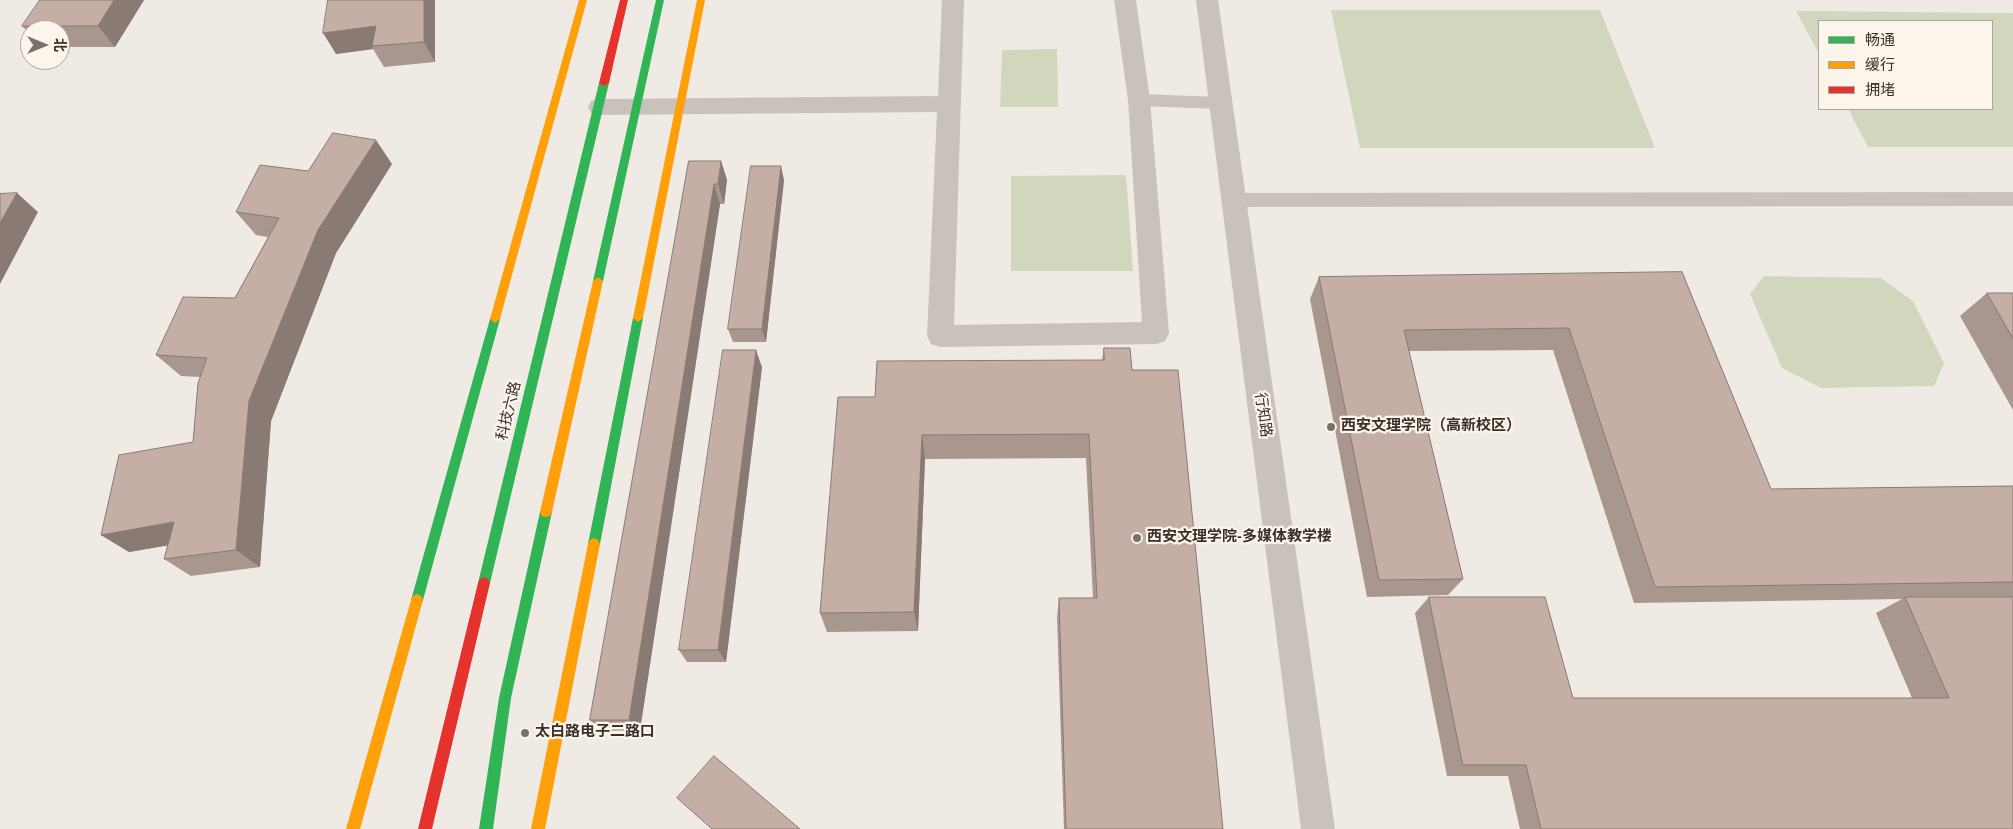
<!DOCTYPE html>
<meta charset="utf-8">
<style>
body{margin:0}
#map{position:relative;width:2013px;height:829px;overflow:hidden;background:#f0eae4;font-family:"Source Sans 3","Noto Sans SC",sans-serif}
canvas{display:block}
.legend{position:absolute;left:1818px;top:20px;width:175px;height:90px;box-sizing:border-box;background:#fbf5ec;border:1px solid #aea69e;margin:0;padding:6px 9px;list-style:none;font-size:15px;color:#3b2f2a}
.legend li{display:flex;align-items:center;gap:10px;height:25px}
.legend b{width:25px;border:1px solid #aea69e}
.north{position:absolute;left:20px;top:20px;width:50px;height:50px;box-sizing:border-box;background:#fbf5ec;border:1px solid #aea69e;border-radius:50%;rotate:90deg;font-size:14px;font-weight:700;line-height:20px;text-align:center;color:#3b2f2a}
.north::after{content:'';display:block;margin:auto;width:18px;height:22px;background:#7a706b;clip-path:polygon(50% 0,100% 100%,50% 72%,0 100%)}
</style>
<div id="map">
<canvas width="2013" height="829"></canvas>
<ul class="legend">
<li><b style="height:6px;background:#30b455"></b>畅通</li>
<li><b style="height:6px;background:#ff9f0a"></b>缓行</li>
<li><b style="height:6px;background:#e5322d"></b>拥堵</li>
</ul>
<div class="north">北</div>
</div>
<script>
const ctx = document.querySelector('canvas').getContext('2d');
ctx.lineJoin = 'round';
function paint(path, color) { ctx.fillStyle = color; ctx.fill(path, 'evenodd'); }
function stroke(path, color, width, dash) { ctx.strokeStyle = color; ctx.lineWidth = width; ctx.lineCap = dash ? 'butt' : 'round'; ctx.setLineDash(dash || []); ctx.stroke(path); }
function label(font, color, halo, rows, align = 'center') {
  ctx.font = font + ' "Source Sans 3","Noto Sans SC",sans-serif'; ctx.lineWidth = 4.5; ctx.setLineDash([]); ctx.textBaseline = 'middle'; ctx.strokeStyle = halo; ctx.fillStyle = color; for (const [text, x, y, turn = 0] of rows) {
    ctx.save(); ctx.translate(x, y); ctx.rotate((+turn || 0) * Math.PI / 180); ctx.textAlign = isNaN(turn) ? turn : align; if (halo) ctx.strokeText(text, 0, 0); ctx.fillText(text, 0, 0); ctx.restore();
  }
}
const green = new Path2D(`
 M1600,10L1655,148H1360L1331,10Z
 M1796,11L2013,13V147H1868L1848,109H1992V21H1819V54Z
 M1057,49L1058,107H1000L1002,50Z
 M1126,175L1133,271H1011V176Z
 M1764,276L1881,278L1913,301L1944,363L1934,386L1821,388L1782,368L1750,294Z`);
const lane = new Path2D(`
 M1139,94L1220,97L1226,99L1229,103L1226,107L1220,109L1139,106L1133,104L1130,100L1133,96Z
 M2013,192V206L1233,207L1226,205L1224,200L1226,195L1233,193Z`);
const street = new Path2D(`
 M942,0H964L954,325L1142,322L1128,100L1114,0H1136L1150,100L1169,333L1165,341L1156,344L940,347L931,344L927,336L937,112L599,115L591,113L588,107L591,101L599,99L938,96Z
 M1196,0H1218L1335,829H1301Z`);
const fast = new Path2D(`
 M656,0H664L603,281L598,285L593,281Z
 M604,80L609,83L490,583L488,587L484,589L480,587L478,583L599,83Z
 M638,314L643,318L600,544L598,548L594,550L590,548L588,544L633,318Z
 M495,315L500,319L423,600L421,604L417,606L413,604L411,600L490,319Z
 M546,507L550,508L552,512L511,698L493,829H479L499,698L540,512L542,508Z`);
const slow = new Path2D(`
 M579,0H587L500,319L495,323L490,319Z
 M697,0H705L643,318L638,322L633,318Z
 M598,277L603,281L552,512L550,516L546,517L542,516L540,512L593,281Z
 M594,538L598,540L600,544L545,829H531L588,544L590,540Z
 M417,594L421,596L423,600L360,829H346L411,600L413,596Z`);
const jam = new Path2D(`
 M620,0H628L609,83L604,86L599,83Z
 M484,577L488,579L490,583L432,829H418L478,583L480,579Z`);
const wall = new Path2D(`
 M144,0L115,47H60V30H30V34L22,26Z
 M435,0V62L384,67L373,49L336,54Z
 M689,161H721L727,180L724,204H720L640,730L602,731L590,720Z
 M392,164L336,253L271,421L260,567L191,576L164,559L168,545L129,552L101,535L193,442L200,377L181,376L156,355L235,298L268,237L256,235L236,212Z
 M784,180L766,342H733L728,329Z
 M1682,272L1771,489L2013,486V829H1520L1508,776H1447L1415,613L1429,597L1573,698H1912L1876,613L1902,599L1634,603L1553,350L1409,351L1463,579L1448,595L1367,597L1310,299L1319,277Z
 M1987,293H2013V410L1960,316Z
 M1104,348L1132,370L1223,829H1064L1057,617L1059,598H1093L1086,458L925,459L918,631L827,632L820,613L875,397L1102,360Z
 M762,367L726,662H687L679,650Z`);
const shadedWall = new Path2D(`
 M114,0H144L115,47L98,26Z
 M424,0H435V62L424,42Z
 M376,26L372,46L373,49L336,54L323,33Z
 M376,140L392,164L336,253L271,421L260,567L236,550L249,401L318,230Z
 M721,161L727,180L724,204L718,184Z
 M781,166L784,180L766,342L762,329Z
 M714,184L720,204L640,730L629,720Z
 M17,193L38,212L0,284V223Z
 M756,350L762,367L726,662L718,650Z
 M922,435L925,459L918,631L914,612Z
 M174,522L200,540L129,552L101,535Z`);
const building = new Path2D(`
 M40,0H114L98,26H22Z
 M328,0H424V42L372,46L376,26L323,33Z
 M333,133L376,140L318,230L249,401L236,550L164,559L174,522L101,535L119,455L193,442L198,383L207,358L156,355L183,297L235,298L279,218L236,212L260,165L308,171Z
 M689,161H721L718,184H714L629,720H590Z
 M751,166H781L762,329H728Z
 M17,193L0,223V194Z
 M1682,272L1771,489L2013,486V582L1655,587L1569,328L1404,330L1463,579L1379,580L1319,277Z
 M1987,293H2013V338Z
 M1104,348H1130L1132,370H1178L1223,829H1066L1059,598H1097L1089,434L922,435L914,612L820,613L838,397H875L877,361L1104,360Z
 M723,350H756L718,650H679Z
 M1429,597H1545L1573,698H1949L1905,597H2013V829H1541L1526,765H1463Z
 M714,756L800,829H712L677,798Z`);
const markers = [
 [1331,427,5,"#7a706b"],
 [1137,538,5,"#7a706b"],
 [525,733,5,"#7a706b"]
];
const streetNames = [
 ["科技六路",510,411,-76],
 ["行知路",1262,415,82]
];
const poiNames = [
 ["西安文理学院（高新校区）",1341,427],
 ["西安文理学院-多媒体教学楼",1147,538],
 ["太白路电子二路口",535,733]
];
paint(green, '#d1d6bd');
paint(lane, '#c9c2bc');
paint(street, '#c9c2bc');
paint(fast, '#30b455');
paint(slow, '#ff9f0a');
paint(jam, '#e5322d');
paint(wall, '#a9968e');
paint(shadedWall, '#8a7a74');
paint(building, '#c5aea5');
stroke(building, '#8a7a74', 1);
for (const [x, y, r, color] of markers) { const dot = new Path2D(); dot.arc(x, y, r, 0, 2 * Math.PI); ctx.fillStyle = color; ctx.fill(dot); stroke(dot, '#fbf5ec', 2); }
label('15px', '#3b2f2a', '#fbf5ec', streetNames);
label('bold 15px', '#3b2f2a', '#fbf5ec', poiNames, 'left');
</script>
